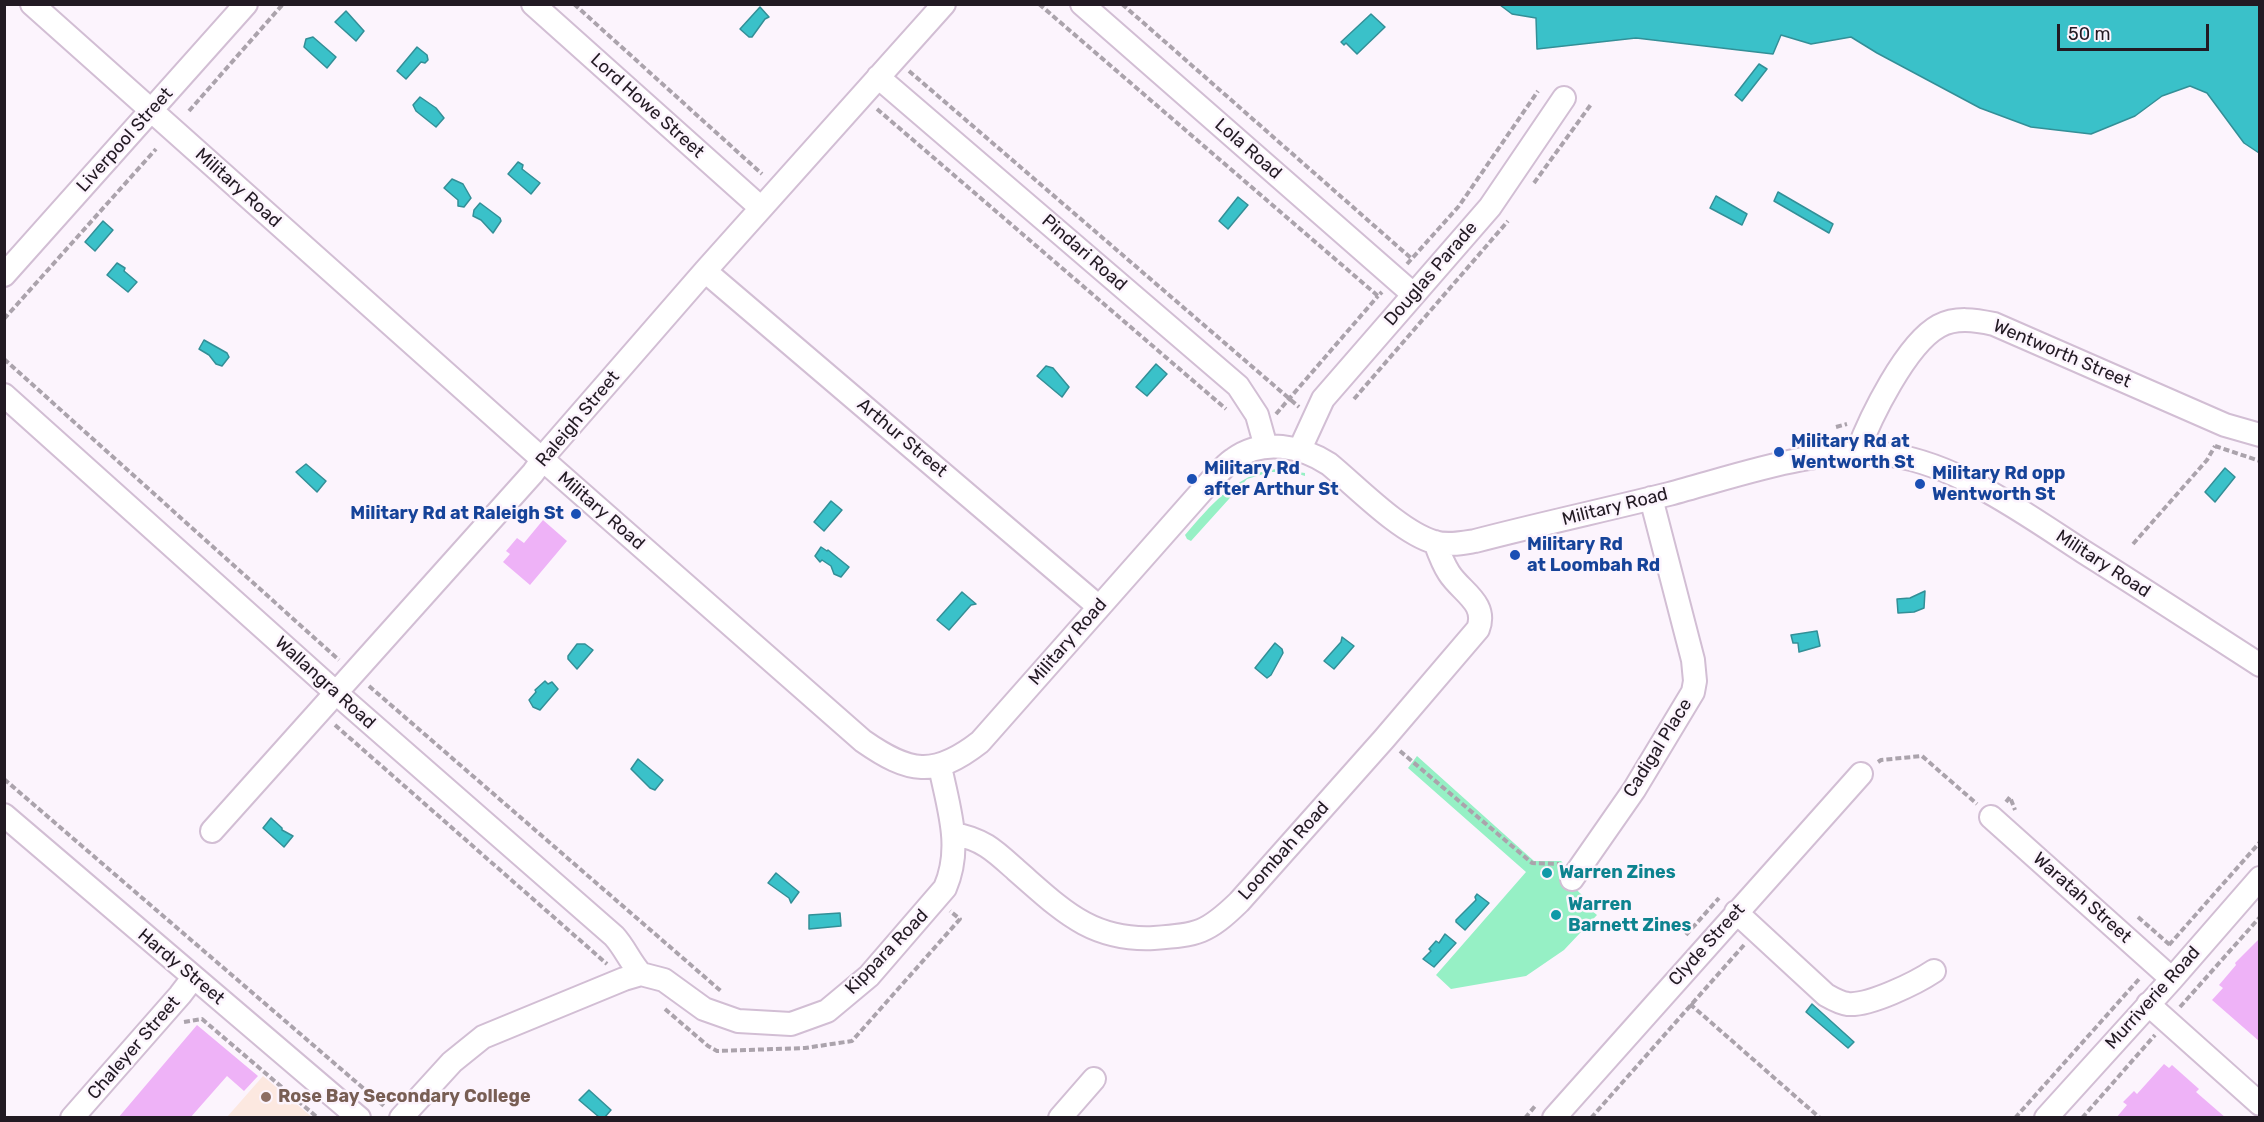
<!DOCTYPE html>
<style>
body{margin:0}
#map{position:relative;width:2264px;height:1122px;overflow:hidden;background:#fcf4fd;font-family:Rubik,sans-serif}
canvas{display:block}
.frame{position:absolute;inset:0;border:6px solid #221a23;pointer-events:none}
.scale{position:absolute;left:2057px;top:24px;width:152px;height:27px;box-sizing:border-box;border:3px solid #221a23;border-top:0;padding-left:8px;font-size:18px;line-height:21px;white-space:nowrap;color:#221a23;-webkit-text-stroke:4px #fcf4fd;paint-order:stroke}
</style>
<div id="map">
<canvas width="2264" height="1122"></canvas>
<div class="frame"></div>
<div class="scale">50 m</div>
</div>
<script>
const ctx = document.querySelector('canvas').getContext('2d');
ctx.lineJoin = 'round';
function paint(path, color) { ctx.fillStyle = color; ctx.fill(path, 'evenodd'); }
function stroke(path, color, width, dash) { ctx.strokeStyle = color; ctx.lineWidth = width; ctx.lineCap = dash ? 'butt' : 'round'; ctx.setLineDash(dash || []); ctx.stroke(path); }
function label(font, color, halo, rows, align = 'center') {
  ctx.font = font + ' Rubik,sans-serif'; ctx.lineWidth = 5; ctx.setLineDash([]); ctx.textBaseline = 'middle'; ctx.strokeStyle = halo; ctx.fillStyle = color; for (const [text, x, y, turn = 0] of rows) {
    ctx.save(); ctx.translate(x, y); ctx.rotate((+turn || 0) * Math.PI / 180); ctx.textAlign = isNaN(turn) ? turn : align; if (halo) ctx.strokeText(text, 0, 0); ctx.fillText(text, 0, 0); ctx.restore();
  }
}
const education = new Path2D(`
 M263,1076L312,1117H227Z`);
const green = new Path2D(`
 M1276,469L1305,473V476L1292,472H1270L1247,479L1191,541L1187,539L1185,535C1210,506 1236,474 1276,469Z
 M1417,756L1534,861H1561L1566,866L1561,875L1582,895L1579,900L1597,915L1564,950L1526,976L1451,989L1436,975L1526,872L1408,768Z`);
const water = new Path2D(`
 M1500,5H2259V153L2244,143L2207,93L2190,86L2162,96L2135,116L2091,134L2031,127L1980,108L1877,53L1851,37L1811,44L1781,35L1773,54L1636,38L1537,49L1536,18L1512,14Z
 M760,7L769,17L765,19L752,37H749L740,29Z
 M346,11L364,31L356,41L335,22Z
 M1371,14L1385,27L1357,54L1346,43L1344,45L1341,42Z
 M313,37L336,57L327,68L304,47L306,39Z
 M417,47L427,55L428,60L425,63L421,62L406,79L397,71Z
 M1759,64L1767,69L1742,101L1735,95Z
 M420,97L436,108L444,118L436,127L416,111L413,105Z
 M518,162L523,165L522,169L540,183L531,194L508,174Z
 M452,179L463,184L471,198L464,207L458,206V200L444,188Z
 M1778,192L1833,224L1829,233L1774,201Z
 M1716,196L1747,214L1742,225L1710,208Z
 M1238,197L1248,205L1228,229L1219,221Z
 M480,203L500,218L501,221L493,233L481,220L473,216L474,210Z
 M103,221L113,230L95,251L85,242Z
 M117,263L125,268L124,271L137,282L128,292L107,275Z
 M204,340L227,353L229,357L222,366L216,364L209,355L199,349Z
 M1156,364L1167,374L1147,396L1136,387Z
 M1046,366L1053,368L1069,387L1062,397L1037,376Z
 M306,464L326,481L317,492L296,472Z
 M2225,468L2235,477L2215,502L2205,492Z
 M831,501L842,510L824,531L814,522Z
 M821,547L827,551L828,550L849,567L841,577L834,574L831,566L822,560L820,562L815,556Z
 M1925,591L1924,608L1914,612L1898,613L1897,599L1910,598Z
 M962,592L976,604L971,605L949,630L937,620Z
 M1817,631L1820,646L1799,652L1798,643H1793L1791,635Z
 M1342,637L1354,646L1334,669L1324,661L1341,642Z
 M1275,643L1282,649L1283,653L1271,675L1267,678L1255,668Z
 M577,644H585L593,650L577,669L568,659V656Z
 M545,681L548,684L552,682L558,689L540,710L533,707L529,700L536,692L535,690Z
 M638,759L663,780L655,790L650,788L631,769Z
 M271,818L282,828V830L293,836L284,847L263,828Z
 M776,873L799,892L791,903L789,898L768,883Z
 M1477,894L1489,903L1465,930L1456,922V920L1476,900L1475,897Z
 M840,913L841,926L809,929V915Z
 M1445,934L1456,943L1434,967L1423,959L1431,951L1429,949L1436,941L1439,943Z
 M1812,1004L1854,1042L1848,1048L1806,1012Z
 M589,1090L611,1110L605,1117H599L579,1100Z`);
const building = new Path2D(`
 M543,520L567,541L530,585L503,562L510,554L506,551L517,538L524,543Z
 M2259,939V1041L2212,1000L2223,988L2219,985L2236,965L2235,963Z
 M197,1025L258,1076L244,1091L227,1076L190,1118H118Z
 M2164,1064L2169,1068L2172,1065L2199,1089L2196,1092L2226,1118H2116L2127,1105L2123,1102L2134,1091L2137,1094Z`);
const path = new Path2D(`
 M574,4L762,174
 M1039,4L1378,296L1382,292
 M1122,4L1412,259
 M909,71L1299,407
 M877,109L1226,409
 M189,111L283,4
 M1534,183L1592,103
 M1407,264L1459,206L1538,91
 M4,319L156,149
 M4,359L339,660
 M1354,399L1508,221
 M1276,414L1378,296
 M1836,427L1847,424
 M2215,446L2260,461
 M2133,544L2207,460L2215,446
 M369,686L722,992
 M335,725L607,964
 M1400,751L1532,863L1559,864
 M1878,762L1881,760L1922,756L1977,804
 M4,779L384,1106
 M2006,802L2010,797L2015,810
 M2138,917L2170,945
 M1686,935L1719,898
 M2169,945L2260,842
 M1690,1004L1820,1118
 M2180,1007L2260,917
 M665,1009L708,1046L717,1051L805,1048L852,1041L960,919L950,911
 M184,1022L202,1019L318,1118
 M1525,1118L1536,1105
 M1591,1118L1744,945
 M2015,1118L2140,978
 M2082,1118L2155,1035`);
const minor = new Path2D(`
 M32,4L542,459L863,741C909,773 934,778 980,742L1216,475C1222,470 1227,463 1234,459C1263,438 1301,446 1329,464C1357,487 1400,532 1434,542C1447,546 1462,543 1475,541C1540,524 1605,510 1669,494C1737,476 1821,445 1891,455C1959,465 2027,515 2084,552C2143,589 2201,627 2260,665
 M533,4L761,208
 M1082,4L1413,294
 M878,77L1238,386L1257,415L1266,447
 M705,271L1099,607
 M4,275L246,4
 M4,395L335,692L614,936C625,948 630,962 641,974
 M1300,449L1323,399L1490,207L1564,98
 M1857,453C1870,418 1906,344 1939,326C1956,317 1975,320 1994,324L2225,425L2260,435
 M4,815L359,1118
 M1991,817L2172,979
 M212,831L533,473L550,449L705,271L944,4
 M954,834C983,839 995,851 1016,870C1061,909 1090,941 1154,938C1198,935 1207,933 1239,902L1384,739L1478,629C1488,603 1461,592 1449,573C1443,564 1439,553 1435,542
 M1572,879L1634,790L1693,692L1695,681L1693,660L1651,498
 M1736,912L1826,995C1833,999 1840,1003 1848,1004C1869,1006 1916,983 1934,971
 M2148,1004L2260,1104
 M72,1118L180,995L193,978
 M401,1118L452,1062L483,1037L624,979L641,974L664,980L704,1009L738,1021L791,1024L827,1011L869,976L945,888C963,847 948,807 940,766
 M1060,1118L1094,1079
 M1554,1118L1861,774
 M2046,1118L2172,979L2260,878`);
const markers = [
 [1779,452,6,"#1a4fb4"],
 [1192,479,6,"#1a4fb4"],
 [1920,484,6,"#1a4fb4"],
 [576,514,6,"#1a4fb4"],
 [1515,555,6,"#1a4fb4"],
 [1547,873,6,"#0f9aa8"],
 [1556,915,6,"#0f9aa8"],
 [266,1097,6,"#8d6e63"]
];
const streetNames = [
 ["Lord Howe Street",647,106,42],
 ["Liverpool Street",125,140,-48],
 ["Lola Road",1248,149,41],
 ["Military Road",238,188,42],
 ["Pindari Road",1084,253,41],
 ["Douglas Parade",1431,274,-49],
 ["Wentworth Street",2062,354,23],
 ["Raleigh Street",578,419,-50],
 ["Arthur Street",902,438,40],
 ["Military Road",1615,507,-14],
 ["Military Road",601,511,41],
 ["Military Road",2103,564,33],
 ["Military Road",1068,642,-49],
 ["Wallangra Road",325,683,42],
 ["Cadigal Place",1658,748,-58],
 ["Loombah Road",1284,851,-48],
 ["Waratah Street",2082,898,42],
 ["Clyde Street",1707,945,-48],
 ["Kippara Road",887,952,-46],
 ["Hardy Street",181,967,40],
 ["Murriverie Road",2153,998,-48],
 ["Chaleyer Street",134,1048,-49]
];
const transitNames = [
 ["Military Rd at",1791,442],
 ["Wentworth St",1791,463],
 ["Military Rd",1204,469],
 ["after Arthur St",1204,490],
 ["Military Rd opp",1932,474],
 ["Wentworth St",1932,495],
 ["Military Rd at Raleigh St",564,514,"right"],
 ["Military Rd",1527,545],
 ["at Loombah Rd",1527,566]
];
const cultureNames = [
 ["Warren Zines",1559,873],
 ["Warren",1568,905],
 ["Barnett Zines",1568,926]
];
const educationNames = [
 ["Rose Bay Secondary College",278,1097]
];
paint(education, '#fce8e0');
paint(green, '#96f0c5');
paint(water, '#3ac1c9');
stroke(water, '#338f97', 1.5);
paint(building, '#eeb2f7');
stroke(minor, '#d2bed4', 26);
stroke(path, '#aba3ac', 4, [6, 3]);
stroke(minor, '#fff', 22);
for (const [x, y, r, color] of markers) { const dot = new Path2D(); dot.arc(x, y, r, 0, 2 * Math.PI); ctx.fillStyle = color; ctx.fill(dot); stroke(dot, '#fcf4fd', 2); }
label('18px', '#221a23', '#fcf4fd', streetNames);
label('bold 18px', '#164399', '#fcf4fd', transitNames, 'left');
label('bold 18px', '#0d838f', '#fcf4fd', cultureNames, 'left');
label('bold 18px', '#785e54', '#fcf4fd', educationNames, 'left');
</script>
